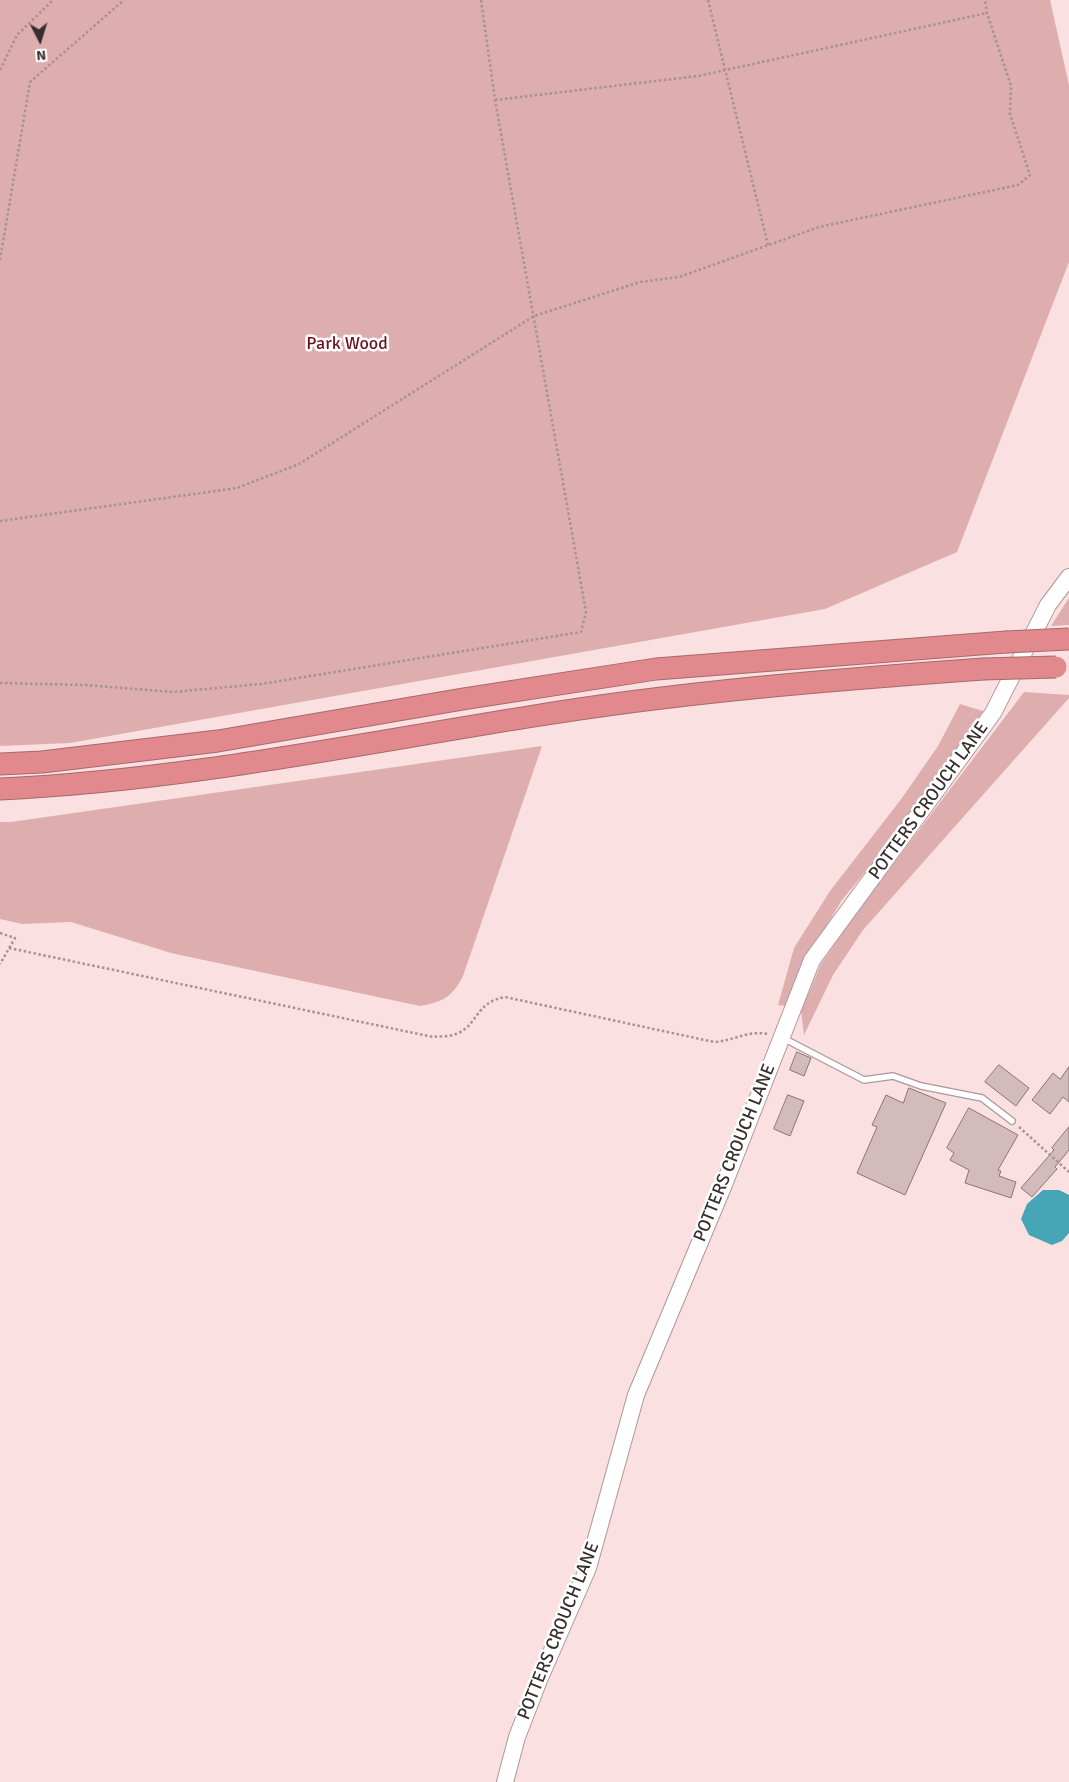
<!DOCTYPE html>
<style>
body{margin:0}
#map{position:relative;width:1069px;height:1782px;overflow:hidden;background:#fae0e0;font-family:Signika,sans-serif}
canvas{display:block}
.north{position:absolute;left:15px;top:15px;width:50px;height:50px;-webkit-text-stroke:4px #fff;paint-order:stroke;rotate:175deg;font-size:14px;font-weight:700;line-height:20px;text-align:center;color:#372e2e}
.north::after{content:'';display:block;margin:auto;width:18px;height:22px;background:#372e2e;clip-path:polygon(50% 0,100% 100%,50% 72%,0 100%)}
</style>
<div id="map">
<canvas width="1069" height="1782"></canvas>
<div class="north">N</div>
</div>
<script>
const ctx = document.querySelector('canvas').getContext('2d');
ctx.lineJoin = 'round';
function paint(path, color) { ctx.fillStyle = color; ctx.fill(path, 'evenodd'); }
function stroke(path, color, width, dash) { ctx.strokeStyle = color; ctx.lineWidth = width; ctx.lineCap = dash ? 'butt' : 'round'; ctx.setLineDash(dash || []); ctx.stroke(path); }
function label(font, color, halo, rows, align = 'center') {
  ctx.font = font + ' Signika,sans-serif'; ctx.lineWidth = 5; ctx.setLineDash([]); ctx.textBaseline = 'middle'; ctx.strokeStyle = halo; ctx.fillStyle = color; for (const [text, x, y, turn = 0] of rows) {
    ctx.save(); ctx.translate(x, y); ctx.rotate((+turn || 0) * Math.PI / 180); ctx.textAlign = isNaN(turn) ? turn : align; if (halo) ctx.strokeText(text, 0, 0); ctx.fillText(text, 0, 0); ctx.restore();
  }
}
const green = new Path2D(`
 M0,0H1050L1069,85V262L957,552L825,609L70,743L0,746Z
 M1069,598V625L1051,626Z
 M1024,692L1069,695V698L863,930L833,975L804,1035L801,1011L821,964L853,917Z
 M960,704L983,711L955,756L907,821L842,900L808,956L785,1006L778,1005L794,948L830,891L902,798L938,746Z
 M542,746L463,976C452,997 443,1002 420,1006L171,953L71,922L22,924L0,919V822H11Z`);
const water = new Path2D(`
 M1043,1190H1059L1069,1195V1233L1062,1241L1052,1245L1029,1235L1021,1219L1027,1204Z`);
const building = new Path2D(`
 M797,1052L811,1058L804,1076L790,1070Z
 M999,1065L1029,1088L1016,1106L985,1082Z
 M1069,1067V1102L1063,1097L1050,1114L1032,1100L1053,1073L1060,1079Z
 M909,1088L946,1103L905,1195L857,1173L877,1127L872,1125L886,1095L903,1103Z
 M788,1095L804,1101L790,1136L774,1129Z
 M969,1108L1018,1135L998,1170L1001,1171L999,1176L1016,1182L1011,1198L965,1183L969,1170L950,1160L954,1153L947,1148Z
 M1069,1127V1150L1055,1167L1057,1169L1032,1197L1021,1188L1054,1150L1052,1148Z`);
const path = new Path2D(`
 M708,0L768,245
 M0,70L17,35L53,0
 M495,100L698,76L987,13
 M0,260L30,82L124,0
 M0,521L237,488L299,464L534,316L640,282L679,277L819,227L1018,185L1030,175L1010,114L1011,86L987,13L985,0
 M0,683L85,685L173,692L261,684L581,632L586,612L495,100L481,0
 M0,933L15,938L0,964
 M9,948L433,1037C440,1036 449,1037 456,1034C478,1026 475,1002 505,997L714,1042C734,1041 747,1030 768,1034
 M1019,1127L1069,1172`);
const lane = new Path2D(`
 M783,1038L864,1080L893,1076L921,1086L982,1098L1012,1121`);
const secondary = new Path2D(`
 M505,1782L517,1737L539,1680L588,1568L636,1395L723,1187L812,960L993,713L1048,605L1069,577`);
const highway = new Path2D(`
 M0,764L42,762L218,741L463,699L656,669L1006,642
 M0,789C178,781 352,745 528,717C679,692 831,680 983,669`);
const highwayBridge = new Path2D(`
 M1006,642L1069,639
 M983,669L1056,667`);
const parkNames = [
 ["Park Wood",347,344]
];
const streetNames = [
 ["POTTERS CROUCH LANE",929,801,-54],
 ["POTTERS CROUCH LANE",735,1153,-68],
 ["POTTERS CROUCH LANE",559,1631,-68]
];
paint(green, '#deaeaf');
paint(water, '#46a5b7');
paint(building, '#d4bbbb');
stroke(building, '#8b7474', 1);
stroke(lane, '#af9797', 8);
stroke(secondary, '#af9797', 18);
stroke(highway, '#a6696c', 23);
stroke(path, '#a59292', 2.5, [2.5, 2.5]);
stroke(lane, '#fff', 5.5);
stroke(secondary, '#fff', 16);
stroke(highway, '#e1898d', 21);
stroke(highwayBridge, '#a6696c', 23, []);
stroke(highwayBridge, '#e1898d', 21);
label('18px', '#6c1222', '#fff', parkNames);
label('18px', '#372e2e', '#fff', streetNames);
</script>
